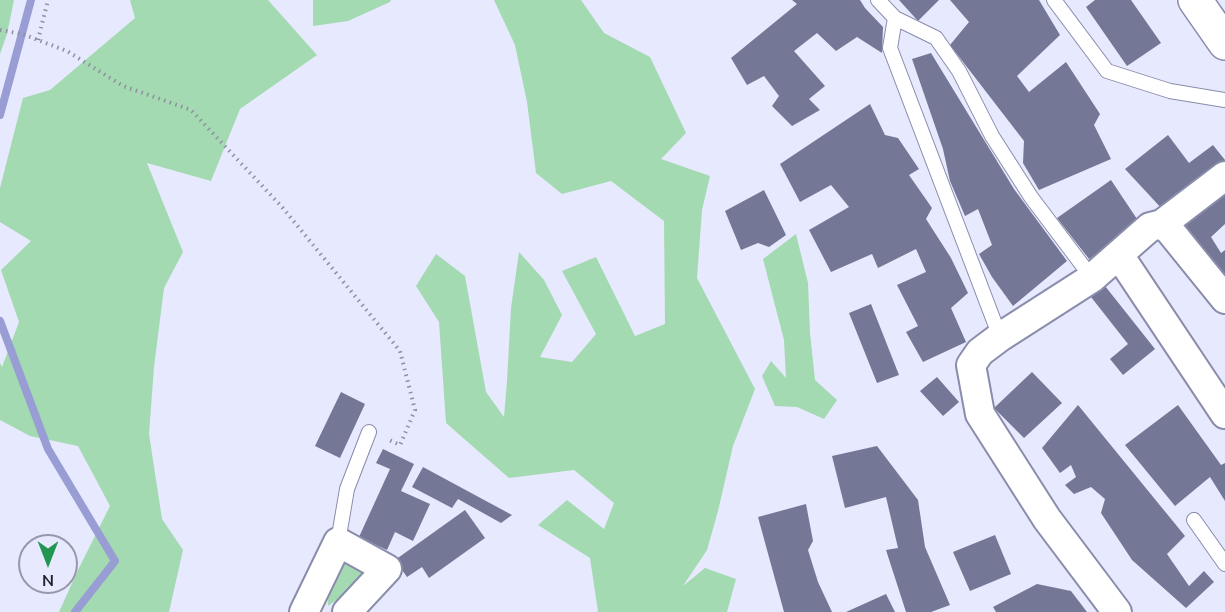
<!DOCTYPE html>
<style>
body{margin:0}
#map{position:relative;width:1225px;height:612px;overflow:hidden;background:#e7e9fe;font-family:"Nunito Sans",sans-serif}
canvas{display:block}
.north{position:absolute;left:18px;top:534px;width:60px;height:60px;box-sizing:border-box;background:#e7e9fe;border:2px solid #9798aa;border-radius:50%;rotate:180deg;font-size:16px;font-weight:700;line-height:24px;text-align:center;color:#1e1f2b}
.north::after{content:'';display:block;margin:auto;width:21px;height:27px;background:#229651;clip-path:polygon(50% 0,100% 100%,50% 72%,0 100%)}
</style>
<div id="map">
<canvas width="1225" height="612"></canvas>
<div class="north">N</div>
</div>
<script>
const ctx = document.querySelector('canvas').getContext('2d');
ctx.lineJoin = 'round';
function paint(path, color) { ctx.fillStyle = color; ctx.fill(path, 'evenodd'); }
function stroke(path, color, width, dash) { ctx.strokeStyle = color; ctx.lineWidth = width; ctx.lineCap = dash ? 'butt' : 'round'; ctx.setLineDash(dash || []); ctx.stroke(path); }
const green = new Path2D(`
 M0,0H14L7,34L0,54Z
 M130,0H268L317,55L240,109L211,181L147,163L183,252L164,288L154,367L149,434L162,519L183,550L169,612H59L78,570L110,506L78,446L30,436L0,420V363L2,367L19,322L1,270L31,241L0,222V188L23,98L50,90L135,18Z
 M313,0H391L390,2L348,21L313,26Z
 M494,0H581L604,33L650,57L686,133L661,159L710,176L702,210L697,278L755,389L733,446L718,511L707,550L683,586L705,568L736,579L727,612H598L590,558L538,525L567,500L604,529L614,503L574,470L509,478L446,423L439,322L416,286L436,254L465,276L486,392L504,417L507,381L511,308L519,252L544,280L562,315L540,357L572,362L596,334L562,271L596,257L635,336L665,324L664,221L611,181L562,194L536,173L527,102L515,45Z
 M796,234L808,283L810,333L815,380L837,400L824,419L797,407L775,406L762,376L771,361L786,378L784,340L763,259Z
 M340,560L365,572L352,589L328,606L327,588Z`);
const stream = new Path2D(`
 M0,115L31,0
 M0,321L48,449L115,561L75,612`);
const building = new Path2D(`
 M792,0H860L865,8L883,27L882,53L857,37L836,51L817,33L794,51L825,86L809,99L820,110L792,126L772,106L779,96L764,76L747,85L731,58L797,4Z
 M899,0H939L918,21Z
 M950,0H1039L1060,35L1017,76L1029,92L1066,62L1100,114L1094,125L1111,159L1039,190L1023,163L1024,141L950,45L969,22Z
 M1095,0H1131L1161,43L1127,66L1086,7Z
 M931,53L1014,189L1067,261L1013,306L992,277L979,254L992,245L978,209L965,216L950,181L943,149L912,59Z
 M870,104L885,135L898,138L919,169L909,175L932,208L926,219L951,258L968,293L951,308L966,342L923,362L906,332L918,326L897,285L926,272L916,249L878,268L872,254L831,272L809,230L849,207L831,185L800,202L780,164Z
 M1168,135L1189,163L1213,145L1225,160V166L1164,211L1125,169Z
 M1111,180L1141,225L1089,259L1057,218Z
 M1225,186V224L1211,237L1221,253L1225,250V283L1173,225Z
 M764,190L786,235L769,247L758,243L741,250L725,211Z
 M1105,286L1155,349L1123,375L1110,359L1128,344L1091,297Z
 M871,304L899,375L877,383L849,313Z
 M1032,372L1062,403L1024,438L994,408Z
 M937,377L959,402L943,416L920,391Z
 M341,392L365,404L340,458L315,446Z
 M1078,405L1185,536L1167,554L1189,586L1204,571L1214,582L1186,608L1132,560L1101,513L1105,499L1091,487L1074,494L1065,485L1076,477L1071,465L1060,473L1042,448Z
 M1178,405L1221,465L1225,463V501L1210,477L1175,506L1125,445Z
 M877,446L918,500L925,547L950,605L931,612H906L886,550L898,548L886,497L845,508L832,456Z
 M383,449L414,464L401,491L430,504L413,541L395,532L387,550L359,537L390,469L376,463Z
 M423,467L512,515L501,523L458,499L452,508L412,487Z
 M806,504L813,541L808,550L818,582L832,612H784L758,517Z
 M465,510L485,538L429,578L422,567L407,577L395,560Z
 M995,535L1011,574L970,591L953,552Z
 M1037,584L1071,591L1087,612H996L993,607Z
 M886,594L895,612H846Z`);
const path = new Path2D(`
 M0,30L22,34L67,51L123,86L191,110L282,207L400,351L415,410L400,445L387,439
 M38,40L48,0`);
const service = new Path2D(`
 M878,0L895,18L890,48L1000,337
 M1054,0L1107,71L1170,91L1225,100
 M895,18L936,38L959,71L992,136L1031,197L1092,278
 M1194,520L1225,564
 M338,542L347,489L369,432`);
const minor = new Path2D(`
 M1162,224L1225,176
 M1119,255L1225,414
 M304,612L338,542L387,569L347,612
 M1117,612L1047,519L980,414L971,365L980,352L1000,337L1092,278L1150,227L1162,224L1170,231L1225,299`);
const primary = new Path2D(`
 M1195,0L1225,43`);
paint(green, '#a4dab1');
stroke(stream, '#989dd4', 8);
paint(building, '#747795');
stroke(service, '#898cab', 16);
stroke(minor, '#898cab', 32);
stroke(primary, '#898cab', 36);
stroke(path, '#8e90a1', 4, [1.5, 4.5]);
stroke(service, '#fff', 14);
stroke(minor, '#fff', 28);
stroke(primary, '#fff', 33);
</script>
